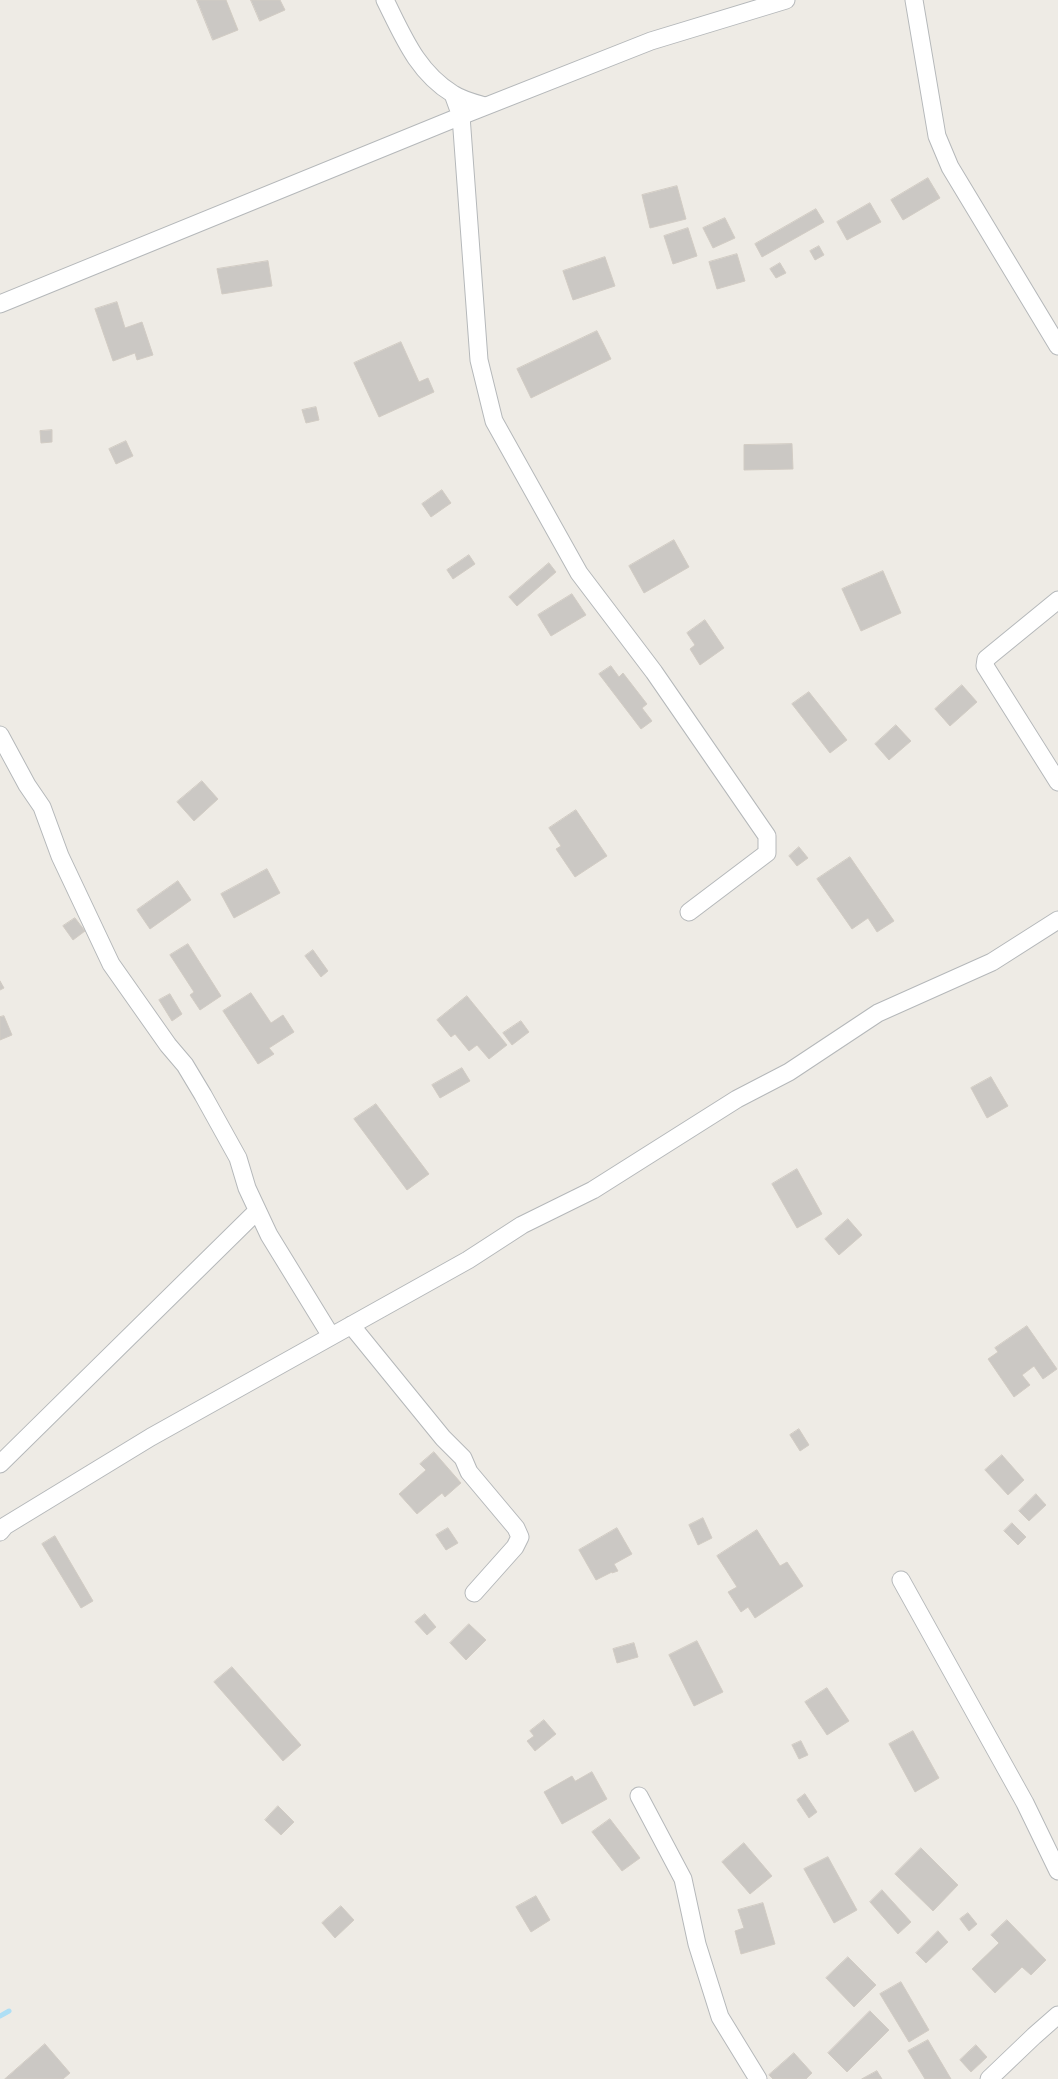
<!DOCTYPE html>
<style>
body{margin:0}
canvas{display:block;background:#eeebe5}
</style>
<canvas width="1058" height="2079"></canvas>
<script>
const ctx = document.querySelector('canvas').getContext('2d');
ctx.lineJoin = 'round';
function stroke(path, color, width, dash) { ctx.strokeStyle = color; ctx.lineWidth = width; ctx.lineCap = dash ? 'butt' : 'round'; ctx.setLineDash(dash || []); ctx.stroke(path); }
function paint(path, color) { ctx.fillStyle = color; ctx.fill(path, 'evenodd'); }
const stream = new Path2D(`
 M0,2016L9,2011`);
const building = new Path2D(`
 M197,0H226L238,30L213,40Z
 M251,0H280L285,10L260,21Z
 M928,178L940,198L903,220L891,200Z
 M677,186L686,219L650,228L642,195Z
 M870,203L881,222L847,240L837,222Z
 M816,209L824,222L762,257L755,244Z
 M725,218L735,238L713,248L703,228Z
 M688,228L697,256L673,264L664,236Z
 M819,246L824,255L815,260L810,251Z
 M737,254L745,281L717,289L709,262Z
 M605,257L615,286L573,300L563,271Z
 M268,261L272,286L222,294L217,269Z
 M780,263L786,273L776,278L770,269Z
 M117,302L125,328L142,322L153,355L137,360L135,353L113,361L95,309Z
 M597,331L611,359L531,398L517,369Z
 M401,342L419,382L428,378L434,392L379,417L354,363Z
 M316,407L319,420L306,423L302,410Z
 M52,430V442L41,443L40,431Z
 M126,441L133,456L116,464L109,449Z
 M792,444L793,469L744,470V445Z
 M442,490L451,503L431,517L422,504Z
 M674,540L689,567L644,593L629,566Z
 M469,555L475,564L453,579L447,570Z
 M549,563L556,572L517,606L509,597Z
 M883,571L901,613L861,631L842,589Z
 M572,594L586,615L551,636L538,615Z
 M705,620L724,648L700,665L690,649L695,645L687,633Z
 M611,666L619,677L623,673L647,704L642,708L652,721L641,729L599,674Z
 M962,685L977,702L950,726L935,709Z
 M809,692L847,740L830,753L792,704Z
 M896,725L911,741L889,760L875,744Z
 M202,781L218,799L194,821L177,802Z
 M576,810L607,856L575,877L556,849L561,846L549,828Z
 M799,847L808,858L797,866L789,856Z
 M850,857L894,921L877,932L868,918L852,929L817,879Z
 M267,869L280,893L234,918L221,894Z
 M178,881L191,900L150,929L137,910Z
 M75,918L85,931L73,940L63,926Z
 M188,944L221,996L200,1010L190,995L194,992L170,955Z
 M313,950L328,971L321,977L305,956Z
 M0,981L4,988L0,990Z
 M251,993L271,1023L283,1015L294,1032L269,1048L274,1054L258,1064L223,1011Z
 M170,994L182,1014L172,1021L159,1000Z
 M467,996L507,1045L489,1059L477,1045L469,1051L455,1034L451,1037L437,1020Z
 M4,1016L12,1035L0,1040V1017Z
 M521,1021L529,1032L512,1045L503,1033Z
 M462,1068L470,1081L440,1098L432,1085Z
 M991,1077L1008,1106L987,1118L971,1088Z
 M376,1104L429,1174L407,1190L354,1119Z
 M797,1169L822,1214L797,1228L772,1184Z
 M848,1219L862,1235L839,1255L825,1239Z
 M1027,1326L1057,1369L1043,1379L1034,1366L1022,1375L1030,1385L1014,1397L988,1359L998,1352L995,1348Z
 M799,1429L809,1445L800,1451L790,1435Z
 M434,1452L461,1483L445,1497L442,1493L417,1514L399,1494L426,1470L420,1464Z
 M1002,1455L1024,1480L1008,1495L985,1470Z
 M1036,1494L1046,1505L1029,1521L1019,1511Z
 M703,1518L712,1538L698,1545L689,1525Z
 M1012,1523L1026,1537L1018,1545L1004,1531Z
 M448,1528L458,1543L446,1550L436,1535Z
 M617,1528L632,1554L614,1564L618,1571L612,1573V1572L596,1580L579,1550Z
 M757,1530L780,1566L787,1562L803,1586L755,1618L748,1607L741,1612L728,1592L737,1587L717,1556Z
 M55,1536L93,1601L81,1608L42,1544Z
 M425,1614L436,1627L427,1635L415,1622Z
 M469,1624L486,1640L466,1660L450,1643Z
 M697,1641L723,1692L694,1706L669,1655Z
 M634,1643L638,1657L617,1663L613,1649Z
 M232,1667L301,1745L283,1761L214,1682Z
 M827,1688L849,1721L827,1735L805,1702Z
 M544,1720L556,1734L535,1751L527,1741L534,1736L530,1731Z
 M913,1731L939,1778L915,1792L889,1744Z
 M801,1741L808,1755L799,1759L792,1745Z
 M592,1772L607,1799L562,1824L544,1792L572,1776L575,1781Z
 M805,1794L817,1812L809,1818L797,1800Z
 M278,1806L294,1822L281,1835L265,1820Z
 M610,1819L640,1858L622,1871L592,1832Z
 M744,1843L772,1876L750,1894L722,1862Z
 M921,1848L958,1885L933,1911L895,1874Z
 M828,1857L857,1910L834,1923L804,1869Z
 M882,1890L911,1922L898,1934L870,1902Z
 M536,1896L550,1920L531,1932L516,1907Z
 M763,1903L775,1944L741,1954L735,1931L744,1928L738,1910Z
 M341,1906L354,1920L335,1938L322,1923Z
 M968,1913L977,1924L969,1931L960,1919Z
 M1007,1920L1046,1960L1031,1975L1022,1967L995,1993L972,1969L999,1943L991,1935Z
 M938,1931L948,1942L926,1963L916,1953Z
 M848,1957L876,1985L854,2007L826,1978Z
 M901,1982L929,2030L909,2042L880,1994Z
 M870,2011L889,2030L847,2072L828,2053Z
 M928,2040L951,2079H925L908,2051Z
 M45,2044L70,2073L63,2079H5Z
 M976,2045L987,2057L971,2072L960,2060Z
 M794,2053L812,2073L806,2079H773L769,2075Z
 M877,2071L882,2079H862Z`);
const minor = new Path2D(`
 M385,0C403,36 417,72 453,94C462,100 474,103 485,106
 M914,0L937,136L950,167L1058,346
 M453,94L461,116L479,360L494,421L579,573L654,672L767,836V853L689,912
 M0,304L461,116L651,41L786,0
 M1058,600L992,654L986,659L985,666L1058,782
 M0,735L27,785L42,807L60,856L111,964L168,1045L185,1065L203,1095L238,1158L247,1188L269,1235L331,1336
 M351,1325L443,1438L463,1458L469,1472L516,1528L520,1537L515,1547L474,1593
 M0,1464L257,1211
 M0,1532L5,1526L151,1437L468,1260L522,1225L593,1190L737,1099L789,1072L878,1013L992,962L1058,920
 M901,1580L1025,1803L1058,1871
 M639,1796L683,1879L697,1944L720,2017L758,2079
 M989,2079L1034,2036L1058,2015`);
stroke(stream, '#aedff5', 5);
paint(building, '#cbc8c4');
stroke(building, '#d2ccc4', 1);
stroke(minor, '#b5b8ba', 19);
stroke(minor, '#fff', 17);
</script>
